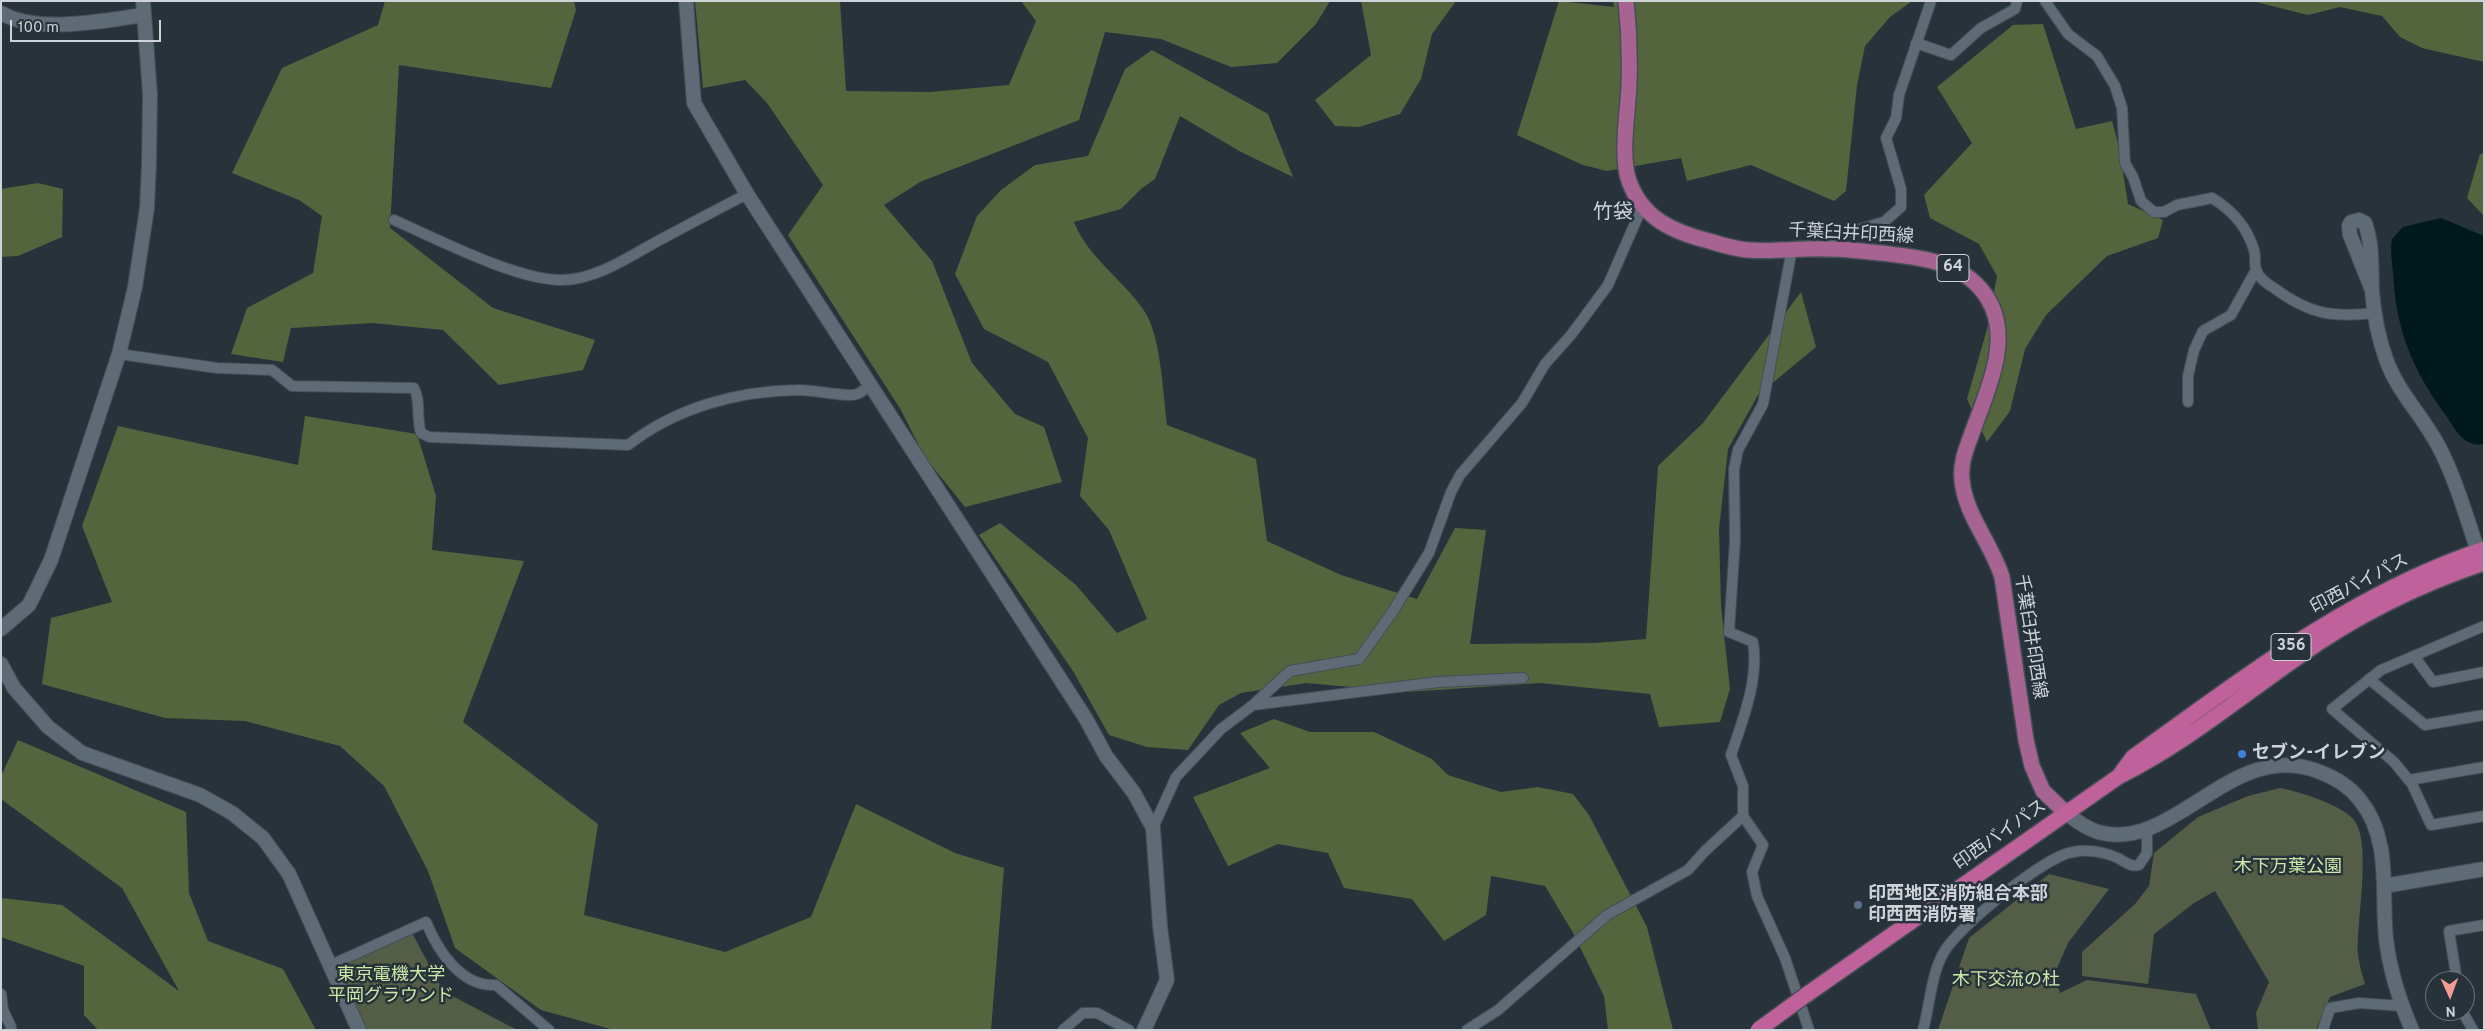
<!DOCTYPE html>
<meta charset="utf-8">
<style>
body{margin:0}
#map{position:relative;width:2485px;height:1031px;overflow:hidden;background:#27323b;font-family:Overpass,sans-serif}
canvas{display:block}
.frame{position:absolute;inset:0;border:2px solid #cdd3d9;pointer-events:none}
.north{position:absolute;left:2425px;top:971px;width:50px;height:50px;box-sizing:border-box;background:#27323b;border:1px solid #69727a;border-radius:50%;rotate:178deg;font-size:14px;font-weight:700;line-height:20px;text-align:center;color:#cdd3d9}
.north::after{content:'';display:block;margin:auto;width:18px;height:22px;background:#f59c92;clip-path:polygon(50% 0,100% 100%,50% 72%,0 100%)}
.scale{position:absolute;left:10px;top:20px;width:151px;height:22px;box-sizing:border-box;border:2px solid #cdd3d9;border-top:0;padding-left:6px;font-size:15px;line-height:18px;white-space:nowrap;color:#cdd3d9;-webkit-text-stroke:4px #27323b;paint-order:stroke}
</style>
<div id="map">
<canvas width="2485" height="1031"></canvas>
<div class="frame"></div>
<div class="north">N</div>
<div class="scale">100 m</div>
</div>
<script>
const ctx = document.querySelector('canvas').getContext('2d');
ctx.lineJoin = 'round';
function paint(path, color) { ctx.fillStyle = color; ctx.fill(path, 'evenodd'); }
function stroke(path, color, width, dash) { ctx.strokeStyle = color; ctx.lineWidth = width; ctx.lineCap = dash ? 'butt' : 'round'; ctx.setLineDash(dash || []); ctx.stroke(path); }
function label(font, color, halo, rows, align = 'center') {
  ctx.font = font + ' Overpass,"Noto Sans JP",sans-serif'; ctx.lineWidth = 5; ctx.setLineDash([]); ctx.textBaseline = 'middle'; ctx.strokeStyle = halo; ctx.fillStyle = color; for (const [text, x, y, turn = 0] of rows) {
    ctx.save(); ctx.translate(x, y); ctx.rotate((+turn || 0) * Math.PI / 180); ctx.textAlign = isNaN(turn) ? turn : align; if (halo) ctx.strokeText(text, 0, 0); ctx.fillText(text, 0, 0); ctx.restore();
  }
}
const green = new Path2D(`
 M2280,788C2300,792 2340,804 2353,819C2373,841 2356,922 2358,954C2359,964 2362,974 2365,984L2330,997L2316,1030H2258L2256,1013L2269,982L2215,891L2194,903L2154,934L2148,984L2082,976V952L2135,904L2149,886L2154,853L2198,817L2248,796Z
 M2049,874L2109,889L2068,943L2054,975L2060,993L2087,980L2196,994L2211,1030H1938L1969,938Z
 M410,929L443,991L517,1030H359L331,965Z`);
const forest = new Path2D(`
 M385,1H574L576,10L551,88L399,65L390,228L493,308L595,340L583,370L499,385L443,330L372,323L291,328L283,362L231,354L247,308L313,273L322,216L299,200L232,173L282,68L378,25Z
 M695,1H840L846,91L930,92L1009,85L1036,21L1021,1H1330L1316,24L1277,63L1231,67L1161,39L1105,32L1079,120L920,182L884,205L932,261L972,363L1015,414L1044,427L1062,482L965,507L924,456L901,410L788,235L823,185L767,103L745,80L703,88Z
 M1361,1H1456L1432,34L1421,79L1400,114L1359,127L1335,126L1315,100L1371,55Z
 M1559,1L1614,7L1613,1H1912L1890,17L1865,46L1857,85L1846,191L1834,201L1751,165L1687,181L1681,158L1607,171L1583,165L1517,135Z
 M2252,1H2484V62L2422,48L2400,37L2382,16L2340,7L2308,15Z
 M2043,24L2076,129L2112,121L2119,147L2128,204L2163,220L2158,238L2107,256L2046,315L2025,349L2010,411L1987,442L1967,399L1987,329L1997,276L1979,244L1930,218L1924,195L1972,143L1937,87L2013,25Z
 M1152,50L1268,114L1293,177L1241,152L1180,116L1155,179L1141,189L1121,209L1074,222C1087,256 1122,279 1143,309C1161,333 1163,394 1167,425L1256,459L1267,541L1341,575L1417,599L1455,528L1486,530L1470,644L1595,643L1646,639L1658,466L1703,423L1801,292L1816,347L1758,395L1728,449L1719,529L1721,606L1730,689L1720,722L1659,727L1650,694L1540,683L1407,692L1306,683L1241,693L1219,705L1188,750L1147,747L1109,735L1073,671L979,535L1000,523L1076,585L1117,633L1147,619L1109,530L1080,496L1088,438L1048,362L984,329L955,274L977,216L1001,190L1035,165L1088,156L1125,69Z
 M2484,153V216L2467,198L2480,154Z
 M38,183L63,189L62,237L18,256L1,257V189Z
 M305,416L417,434L436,496L432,550L524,561L463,722L598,824L584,915L725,952L811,917L856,804L955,853L1004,868L991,1030H614L541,1010L455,948L428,871L384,786L340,746L245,721L165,718L42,684L51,618L112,602L82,526L118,426L298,465Z
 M1274,719L1310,732H1374L1432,759L1448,775L1501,792L1538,787L1573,794L1589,815L1647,927L1673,1030H1608L1604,996L1572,931L1545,886L1491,876L1486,915L1444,941L1412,899L1344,888L1328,853L1278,844L1228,866L1193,797L1270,768L1240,733Z
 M18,740L186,812L189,893L208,941L283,969L316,1030H98L84,1015V966L1,937V898L62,905L179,991L122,888L1,799V776Z`);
const water = new Path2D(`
 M2441,218L2484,236V444C2465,448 2456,431 2447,417C2413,371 2396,331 2393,273C2392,262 2390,250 2392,239L2403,227Z`);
const minor = new Path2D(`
 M2045,1L2068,34L2097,56L2115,86L2122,108L2125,163L2133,177L2141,201L2154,212H2164L2177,205L2212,198C2232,210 2247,227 2254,250C2256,256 2254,263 2256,269C2258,277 2267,284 2274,288C2309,314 2332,318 2375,313
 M1916,43L1951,55L1981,28L2015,9L2017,1
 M394,220C437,239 516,280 561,280C595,280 627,258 656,242C686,226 716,210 747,194
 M1792,249L1763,404L1738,450L1734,469L1735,541L1729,632L1753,642C1759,680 1743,719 1731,755L1743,786V816L1763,845L1752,872L1757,896L1785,958L1809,1030
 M1827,249L1835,236L1884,222L1901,207V189L1886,138L1896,118L1899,95L1931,1
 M119,354L217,368L272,370L292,386L414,388C421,401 416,418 421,433L429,437L628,445C676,408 736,391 797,390C809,389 849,398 857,394C862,392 866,388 870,385
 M2188,402V376L2194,350L2203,331L2231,315L2256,270
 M2484,626L2381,670L2332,709L2394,762L2412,784L2431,825L2484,816
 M2414,656L2433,682L2484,672
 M2369,679L2425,725L2484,715
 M1253,705L1290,671L1359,659L1393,611L1429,553L1451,492L1460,475L1522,403L1545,364L1571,335L1608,285L1643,205
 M2409,780L2484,767
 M1153,828L1176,777L1221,729L1253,705L1438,682L1523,678
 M331,965L426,922C438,951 461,987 496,985L549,1030
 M2457,981L2449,931L2484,925
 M1,994L3,1010L11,1027
 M2462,1011L2473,1030
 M1063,1030L1083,1013H1097L1129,1030
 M1467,1030L1498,1010L1607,915L1688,870L1705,851L1743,816
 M1923,1030C1930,1005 1931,974 1944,952C1958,927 2045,856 2073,852C2088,849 2104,852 2118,858C2125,862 2130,867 2139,865L2147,853V828
 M2323,1030L2330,1008L2359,1003L2402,1006`);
const tertiary = new Path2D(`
 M686,1L694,103L747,194L1086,719L1106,756L1134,793L1153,828L1160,926L1167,980L1144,1030
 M1,13C37,34 103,21 143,15
 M2372,290L2350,235L2349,226L2351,222L2359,220L2365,223C2373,245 2371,269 2372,291C2374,315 2378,337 2386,359C2398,393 2423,416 2439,447C2456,480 2466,516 2478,551
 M1,629L29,605L51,560L119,354L135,287L147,208L149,163L150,94L143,1
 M1,664L14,688L48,727L82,753L200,795L232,813L263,838L289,874L359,1030
 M2066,813C2076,821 2086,828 2098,832C2174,854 2233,736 2320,772C2336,778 2350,787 2360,800C2392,840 2381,891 2386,939C2390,971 2399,1000 2412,1030
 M2384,886L2484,869`);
const primary = new Path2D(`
 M1626,1C1629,29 1630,57 1629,85C1628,112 1620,156 1629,181C1642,218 1673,232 1709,241C1722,245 1735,249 1748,250C1774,252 1800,248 1827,249C1850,249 1873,252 1897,255C1932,259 1968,266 1988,299C2013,340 1986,393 1972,433C1966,449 1960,464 1962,480C1965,515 1992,544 2002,577L2026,740L2032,766L2043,791L2066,813`);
const trunk = new Path2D(`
 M2119,776L2133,757C2243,678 2354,592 2484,549
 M1806,995L2118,777C2183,745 2239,698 2298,657C2354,617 2418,585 2484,563`);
const trunkBridge = new Path2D(`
 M1758,1030L1806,995`);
const markers = [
 [2242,754,5,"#3f7fe0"],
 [1858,905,5,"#5c6f8a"]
];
const shields = [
 [1953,268,32],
 [2291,647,40]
];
const shieldNames = [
 ["64",1953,268],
 ["356",2291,647]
];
const streetNames = [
 ["千葉臼井印西線",1851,235,3],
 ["印西バイパス",2360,585,-28],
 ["千葉臼井印西線",2029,637,81],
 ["印西バイパス",2001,836,-35]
];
const poiNames = [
 ["セブン-イレブン",2252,754],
 ["印西地区消防組合本部",1868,895],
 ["印西西消防署",1868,916]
];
const parkNames = [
 ["木下万葉公園",2288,868],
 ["東京電機大学",391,976],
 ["平岡グラウンド",391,997],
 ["木下交流の杜",2006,981]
];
const quarterNames = [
 ["竹袋",1613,214]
];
paint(green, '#545e47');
paint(forest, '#54653e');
paint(water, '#00191d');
stroke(minor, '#444e55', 12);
stroke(tertiary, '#444e55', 16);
stroke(primary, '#444e55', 18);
stroke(trunk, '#444e55', 18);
stroke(minor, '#5e6a75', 10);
stroke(tertiary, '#5e6a75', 14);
stroke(primary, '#a76391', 15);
stroke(trunk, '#bf619a', 15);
stroke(trunkBridge, '#444e55', 18, []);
stroke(trunkBridge, '#bf619a', 15);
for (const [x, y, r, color] of markers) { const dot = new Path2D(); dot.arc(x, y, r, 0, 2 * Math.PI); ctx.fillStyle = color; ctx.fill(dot); stroke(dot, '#27323b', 2); }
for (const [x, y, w] of shields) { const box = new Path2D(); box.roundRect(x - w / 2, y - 13.5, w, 27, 4); ctx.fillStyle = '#27323b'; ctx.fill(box); stroke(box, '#cdd3d9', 1); }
label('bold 16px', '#cdd3d9', null, shieldNames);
label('18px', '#cdd3d9', '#27323b', streetNames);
label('bold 18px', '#cdd3d9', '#27323b', poiNames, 'left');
label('18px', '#cce9a7', '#27323b', parkNames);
label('20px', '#cdd3d9', '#27323b', quarterNames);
</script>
